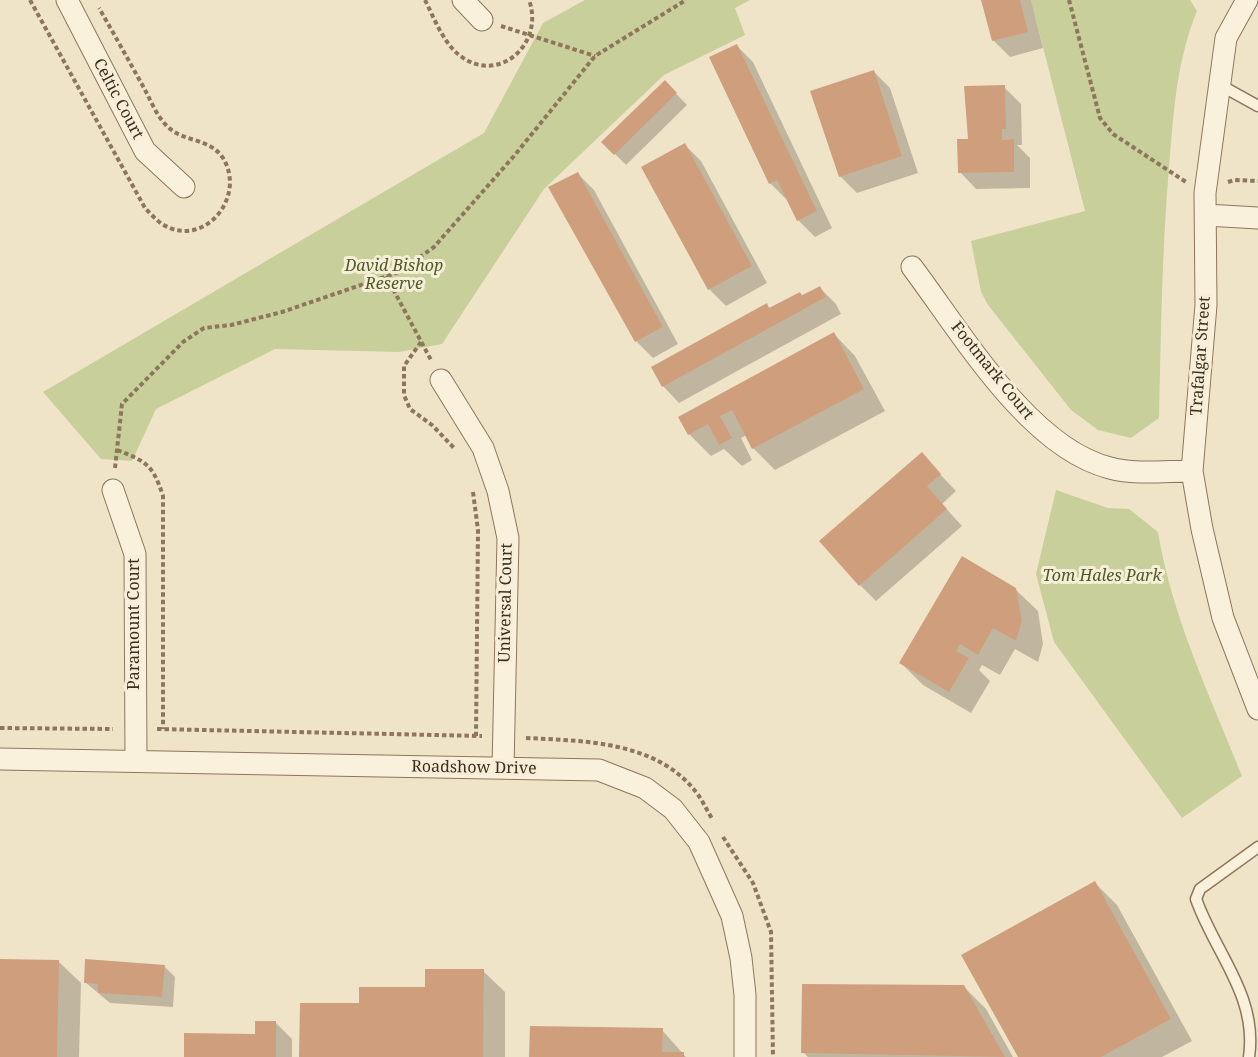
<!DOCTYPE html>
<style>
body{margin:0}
canvas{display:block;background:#f0e4c8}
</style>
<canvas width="1258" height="1057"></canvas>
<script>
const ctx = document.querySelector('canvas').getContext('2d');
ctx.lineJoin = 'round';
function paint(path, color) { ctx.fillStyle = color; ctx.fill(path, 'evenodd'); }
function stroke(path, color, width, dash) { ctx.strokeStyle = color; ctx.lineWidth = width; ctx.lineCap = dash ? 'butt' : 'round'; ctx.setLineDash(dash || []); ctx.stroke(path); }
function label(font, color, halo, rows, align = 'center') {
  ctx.font = font + ' "Noto Serif",serif'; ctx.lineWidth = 6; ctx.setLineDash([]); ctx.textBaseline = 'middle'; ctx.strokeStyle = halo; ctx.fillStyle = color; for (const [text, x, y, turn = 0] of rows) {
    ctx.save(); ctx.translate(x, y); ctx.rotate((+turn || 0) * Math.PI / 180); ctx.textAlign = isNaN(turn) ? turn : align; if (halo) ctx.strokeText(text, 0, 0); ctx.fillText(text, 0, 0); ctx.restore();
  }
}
const green = new Path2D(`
 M585,0H750L735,8L745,35L664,75L544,189L442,344L399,352L275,349L156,409L132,461L101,459L43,392L484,133L543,23Z
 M1031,0H1190L1197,11C1176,63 1174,111 1169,167C1162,250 1161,334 1159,418L1131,438L1098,430L1071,410L988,305L981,292L971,241L1085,211Z
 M1056,490L1108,508L1129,509L1158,532C1172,617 1210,696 1242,776L1182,818L1054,642L1036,574Z`);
const shadow = new Path2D(`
 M983,0H1031L1043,48L1010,57L993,40Z
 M737,46L753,62L832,228L815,237L798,220L787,200L770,183Z
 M874,72L890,88L918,173L857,193L840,176Z
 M665,82L687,105L626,165L603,142Z
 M1004,87L1021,104L1022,145H1017L1030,158V188L976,189L960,172L969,141Z
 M685,145L701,161L767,283L726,306L709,289L643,167Z
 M578,174L594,190L678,344L653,358L636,341Z
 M819,287L836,304L841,314L679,403L663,386L766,305L771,309Z
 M834,334L855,356L885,411L775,470L753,448L747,435L741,438L752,460L742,466L724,449L711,456L689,434Z
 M921,454L956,491L942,504L962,526L876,601L860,585Z
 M1015,589L1038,611L1043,644L1038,662L1015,649L1000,675L982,665L979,670L990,681L971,713L923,685L901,663Z
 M1095,883L1117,905L1192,1041L1162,1057H1019Z
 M0,961L59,962L81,983L79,1057H0Z
 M164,966L175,977L173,1007L110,1003L85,982Z
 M483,971L505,992V1057H300L360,1005L427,989Z
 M964,987L986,1009L1013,1057H808L803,1052Z
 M276,1023L292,1039V1057H186L256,1036Z
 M662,1030L686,1057H531Z`);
const building = new Path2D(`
 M981,0H1020L1028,32L992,41Z
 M737,44L817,211L797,221L777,180L769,184L709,57Z
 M874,70L902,156L839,177L810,91Z
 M665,80L677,93L614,155L601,142Z
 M1005,85L1006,129H1002V140L1014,139V172L958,173L957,139H968L964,86Z
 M685,143L752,266L708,290L641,167Z
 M578,172L663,327L635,342L548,187Z
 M820,286L826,297L662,387L651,367L767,303L769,308L800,292L802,296Z
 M834,332L864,389L752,449L732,410L720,416L732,438L719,445L708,424L688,435L678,417Z
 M922,452L941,474L927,486L947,509L859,586L819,541Z
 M962,556L1016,588L1022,621L1016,641L993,628L978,655L960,644L956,651L969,658L949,692L899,663Z
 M1095,881L1171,1019L1101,1057H1018L961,955Z
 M0,959L59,960L57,1057H0Z
 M85,959L165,965L162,997L98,993V984L84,983Z
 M425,969H484L483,1057H299L300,1003H359V987H425Z
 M802,984L964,985L1005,1057L801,1053Z
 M255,1021H276V1057H184V1033L255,1034Z
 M530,1026L663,1028L662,1052H684V1057H529Z`);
const path = new Path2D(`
 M30,0L145,208C150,213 156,220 162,224C204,250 247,197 223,158C210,138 183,142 168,127C157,117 151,101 144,88C129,61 114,34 99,8
 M425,0C434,18 443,42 459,55C498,86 545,44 529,0
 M1069,0L1100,118L1113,134L1186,182
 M501,26L595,56
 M1228,182L1234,180L1258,181
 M386,276L431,360
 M421,342L404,366V395L410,409L432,425L455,449
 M117,450C146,461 153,465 163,496V729
 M115,468L122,404L183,342L204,328L231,325L282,312L399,272L434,247L514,156L595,56L686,0
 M473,492L478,530L476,736
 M0,728L113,729
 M157,729L482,736
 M526,738C585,741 656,741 696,792C703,801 707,811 713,820
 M723,837L753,883L771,932L773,1057`);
const lane = new Path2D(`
 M1220,85L1258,106
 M1249,1057C1258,996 1215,953 1196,899L1200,889L1258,847`);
const street = new Path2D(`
 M67,0L145,151L184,187
 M463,0L482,20
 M1247,0L1226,38L1205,193L1206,305L1192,471L1202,529L1223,618L1258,709
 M1206,215L1258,218
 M912,267C961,332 1029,448 1110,468C1136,475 1165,471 1192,471
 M441,380L483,448L498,491L508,538L503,768
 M113,490L135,554L136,761
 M0,759L599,770L645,788L673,809L699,842L732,916L741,958L745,995V1057`);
const streetNames = [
 ["Celtic Court",118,99,62],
 ["Trafalgar Street",1201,356,-86],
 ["Footmark Court",992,371,51],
 ["Universal Court",506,603,-89],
 ["Paramount Court",134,624,-90],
 ["Roadshow Drive",474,768,1]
];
const parkNames = [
 ["David Bishop",394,266],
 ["Reserve",394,284],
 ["Tom Hales Park",1102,576]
];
paint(green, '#c9cf9b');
paint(shadow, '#0003');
paint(building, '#cf9f7d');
stroke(lane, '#8d765c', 13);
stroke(street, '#8d765c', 23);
stroke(path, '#8d765c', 4, [4.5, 3]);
stroke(lane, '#faf1dc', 10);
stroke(street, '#faf1dc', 21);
label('16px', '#3d2e20', '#f7eed8', streetNames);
label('italic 16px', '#4d5a26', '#f7eed8', parkNames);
</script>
